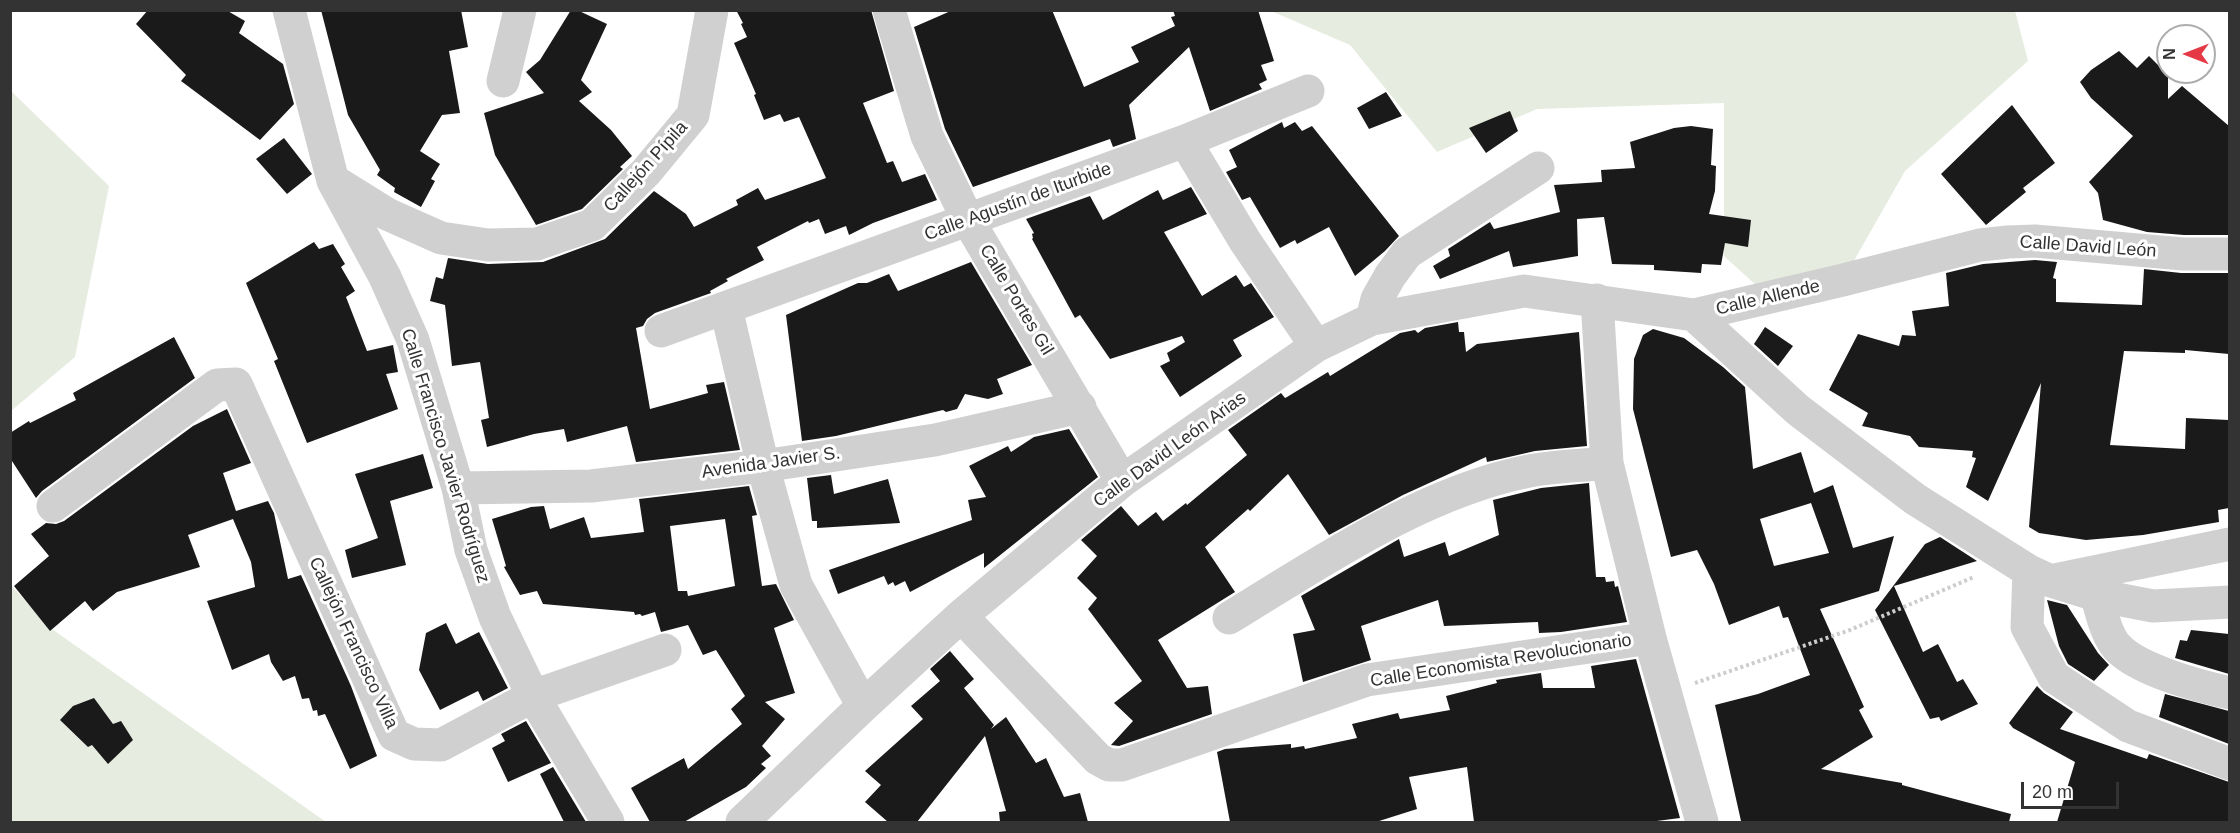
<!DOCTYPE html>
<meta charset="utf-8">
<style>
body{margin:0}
#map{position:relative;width:2240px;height:833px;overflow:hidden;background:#fff;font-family:Helvetica,sans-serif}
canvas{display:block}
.frame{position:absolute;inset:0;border:12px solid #333;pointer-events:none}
.north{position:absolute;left:2156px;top:24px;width:60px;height:60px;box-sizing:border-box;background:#fff;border:2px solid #adadad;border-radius:50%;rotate:270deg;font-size:16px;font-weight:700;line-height:24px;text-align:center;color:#333}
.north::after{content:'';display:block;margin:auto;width:21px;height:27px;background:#e63946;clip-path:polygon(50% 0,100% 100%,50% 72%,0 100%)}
.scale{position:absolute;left:2021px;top:782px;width:98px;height:27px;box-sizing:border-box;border:3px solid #333;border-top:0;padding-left:8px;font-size:18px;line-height:21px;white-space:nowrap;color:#333;-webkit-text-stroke:4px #fff;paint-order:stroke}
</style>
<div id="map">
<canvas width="2240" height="833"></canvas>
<div class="frame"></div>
<div class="north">N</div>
<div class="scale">20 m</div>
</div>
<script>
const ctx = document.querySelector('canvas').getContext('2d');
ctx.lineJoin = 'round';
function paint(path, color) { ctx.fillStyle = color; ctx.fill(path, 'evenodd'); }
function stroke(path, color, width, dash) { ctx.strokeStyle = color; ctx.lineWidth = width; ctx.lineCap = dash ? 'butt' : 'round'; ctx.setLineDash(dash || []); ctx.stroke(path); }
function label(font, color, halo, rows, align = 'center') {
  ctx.font = font + ' Helvetica,sans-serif'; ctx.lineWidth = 6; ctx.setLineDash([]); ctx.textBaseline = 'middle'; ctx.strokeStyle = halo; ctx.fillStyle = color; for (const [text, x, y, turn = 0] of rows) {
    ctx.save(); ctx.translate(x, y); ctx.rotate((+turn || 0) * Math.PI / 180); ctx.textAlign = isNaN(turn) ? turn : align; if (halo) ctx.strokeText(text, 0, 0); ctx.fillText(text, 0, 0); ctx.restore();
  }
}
const green = new Path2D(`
 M1271,11H2015L2028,61L1905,171L1843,280L1769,297L1724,256V103L1537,109L1437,152L1350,45Z
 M10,90L109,186L75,357L11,411Z
 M10,584L49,627L326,822H11Z`);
const building = new Path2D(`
 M148,10H226L245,21L239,33L283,64L294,104L260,140L181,81L186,75L136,24Z
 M321,10H461L468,47L449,51L460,113L442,115L420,151L440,164L431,179L435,181L421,207L394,192L395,188L377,175L380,170L348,115Z
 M571,10H577L607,24L581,80L592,92L579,101L611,130L632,156L620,167L623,169L582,209L536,225L495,155L484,113L544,93L526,72L540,60Z
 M736,10H871L894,91L863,103L887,163L893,161L902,182L925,174L937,200L873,223L849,235L846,226L825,234L819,219L809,223L808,221L757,247L764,260L726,279L728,281L710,291L711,293L655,313L647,319L643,326L636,328L650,409L708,393L706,385L724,382L740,450L636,462L627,426L567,442L564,429L534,434L487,447L481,420L489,418L480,362L452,366L445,305L430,301L436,277L443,279L448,258L488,264L543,262L605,239L654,191L686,214L694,227L738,205L736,200L758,188L765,200L826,178L799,117L784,122L780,114L764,120L754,95L756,94L734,43L747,37L741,24L743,23Z
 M953,10H1052L1084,87L1139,62L1131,47L1175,26L1171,17L1175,16L1173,10H1258L1274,61L1261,65L1267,80L1259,84L1262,89L1210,111L1189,47L1129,105L1136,139L1113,147L1110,139L973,187L945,129L914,27Z
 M2119,51L2137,68L2149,56L2168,75V99L2182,86L2229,126V235H2184L2147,232L2103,220L2098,193L2089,182L2133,136L2091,98L2080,82L2091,70Z
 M1386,92L1402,116L1369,129L1357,108Z
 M2012,105L2055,163L2023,188L2026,192L1986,225L1941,174Z
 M1510,111L1518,131L1486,153L1469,128Z
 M1282,122L1284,128L1295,122L1302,131L1312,126L1399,236L1385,251L1355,276L1329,227L1297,244L1295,240L1280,248L1250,197L1242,200L1226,172L1237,167L1229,150Z
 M1691,126L1713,129L1711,165L1716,166L1715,191L1709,214L1751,220L1748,247L1725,243L1721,265L1702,264L1701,273L1654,270V265L1612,264L1604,217L1577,219L1578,256L1513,267L1509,251L1440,279L1433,266L1450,256L1448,249L1490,222L1494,229L1560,212L1554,185L1602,182L1601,170L1635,168L1630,142L1674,128Z
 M284,138L312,174L287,194L256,159Z
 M1191,187L1207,214L1164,232L1202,296L1236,275L1244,287L1251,283L1274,317L1233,340L1242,356L1180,397L1160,366L1170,361L1167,353L1185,342L1182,336L1110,359L1080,315L1075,318L1032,239L1033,238L1032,234L1034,233L1026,219L1090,196L1103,220L1158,190L1163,200Z
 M314,242L319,249L333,244L345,264L341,267L355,291L346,297L367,351L393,345L398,372L386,374L398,409L307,443L274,361L278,359L246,283Z
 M2035,260L2057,262L2053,278L2056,279V302L2142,305L2144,269L2181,273H2229V354L2185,350V353L2124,351L2110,445L2185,449L2186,418L2229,420V508L2218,510L2219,522L2143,535L2086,540L2039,533L2029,527L2041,383L1988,501L1966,487L1976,458L1972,457L1973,451L1919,447L1910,436L1862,426L1868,413L1829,390L1858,334L1899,346L1902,335L1916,336L1912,311L1949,306L1946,273L1983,264Z
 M971,262L1032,365L997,379L1003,394L988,399L965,394L957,409L946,412L943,410L836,436L802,441L786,315L858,283H867L889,274L898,291Z
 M1458,322L1459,332H1464L1466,352L1477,344L1579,332L1587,446L1535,451L1487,462L1486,457L1403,495L1329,535L1288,474L1250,511L1248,509L1205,547L1235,592L1158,640L1187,688L1208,686L1212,714L1119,746L1111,745L1133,721L1114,703L1142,681L1088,609L1097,598L1077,578L1097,556L1081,540L1121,506L1138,526L1156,512L1163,521L1186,503L1187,505L1247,455L1228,430L1281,393L1285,398L1287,397L1328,372L1330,376L1400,333L1415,330L1418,333L1425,328Z
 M1765,327L1793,346L1778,366L1754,344Z
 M1653,329L1684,338L1723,367L1745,387L1753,469L1801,452L1814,493L1833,485L1853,548L1894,536L1879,591L1820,609L1864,707L1859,710L1873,737L1821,769L1902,783V785L2011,814L2009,822L1741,821L1715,705L1758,694L1810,675L1788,617L1783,618L1779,606L1729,625L1714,584L1697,550L1671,557L1633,409L1634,359L1643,335ZM1811,503L1829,553L1774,566L1760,519Z
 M174,337L195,378L42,491L36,498L10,458V433L29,421L30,423L76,400L73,393Z
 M227,409L251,463L223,473L236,511L268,501L274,513L288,579L301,575L351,686L377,756L350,769L325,714L318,716L317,710L313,711L309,698L302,699L295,676L283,681L271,662L269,654L232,670L207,601L255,587L251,562L233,519L188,535L200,567L117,592L93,611L85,601L50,631L14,586L49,556L31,534L46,523L56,524L64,521L193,426Z
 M1069,429L1098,477L984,568V553L910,592L905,581L895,586L893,582L888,585L884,576L838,594L829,570L972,520L968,500L986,497L969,466L1008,446L1011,452L1034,437Z
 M423,454L433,488L390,501L406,565L352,578L345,550L378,538L355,474Z
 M831,475L834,494L888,479L900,523L817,528V521H812L807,478Z
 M1589,483L1596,577H1605L1606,582L1614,581L1615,587L1618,586L1627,622L1561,632L1539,633L1538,622L1444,626L1438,600L1361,626L1371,660L1303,682L1293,634L1315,630L1301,596L1399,539L1404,557L1445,542L1449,556L1499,535L1493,500L1541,488Z
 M749,486L757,515L752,516L762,586L776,584L794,620L774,628L795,693L765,702L785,719L762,746L771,756L761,764L766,768L746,787L684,822H650L631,788L684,758L688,769L742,724L731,709L745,696L716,650L703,655L688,625L661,632L655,612L642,616L640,614L635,615L634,612L543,604L537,591L520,595L504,567L506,566L492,519L531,507L544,506L550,529L584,517L591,538L644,532L639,499ZM725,519L735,586L688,596L687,591H678L670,526Z
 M1940,537L1977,561L1894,586L1923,652L1938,644L1957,682L1963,679L1978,704L1941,721L1939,717L1930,719L1875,610L1925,544Z
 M2047,600L2067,605L2098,653L2109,665L2094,681L2068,664L2059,646Z
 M446,623L456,644L479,632L508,688L483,701L478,691L440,710L419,670L426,633Z
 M2191,630L2229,634V674L2175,658L2180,640L2187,641Z
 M950,651L974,679L964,688L994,725L991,729L1006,717L1036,763L1046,758L1064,797L1080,793L1088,822H1000L999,812L1006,811L985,736L917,822H888L865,802L881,785L865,771L923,719L911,706L940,681L930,669Z
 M1636,659L1680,818L1649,822H1474L1467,767L1409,777L1417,809L1376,822H1230L1217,752L1225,749L1291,744V748L1304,746L1305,749L1357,738L1352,724L1398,713L1400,719L1450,710L1446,696L1497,683L1496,680L1541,673L1543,688H1595L1591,666Z
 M2037,686L2044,693L2073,712L2060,729L2147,759L2149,754L2229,782V822H2057L2075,762L2013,728L2009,723Z
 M2165,694L2229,711V744L2159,717Z
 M94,698L113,724L121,721L133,740L108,764L92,745L88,747L60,720L73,706Z
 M526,721L551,763L508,782L492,748L505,741L501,734Z
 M553,767L586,822H564L540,774Z`);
const path = new Path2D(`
 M1695,683L1850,630L1974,577`);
const street = new Path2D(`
 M289,10L333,181L385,277L413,340L458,488L471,550L495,617L533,696L608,822
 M889,10L927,136L968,220L1122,481
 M503,81L520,10
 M1185,141L1245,241L1316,346
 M334,181L387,214L441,238L488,245L537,244L592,225L646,172L693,115L712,10
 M1597,300L1607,463L1650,638L1702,822
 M726,308L763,466L796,585L863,706
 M1694,315L1798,410L1915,499L2029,571L2051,581L2096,595L2153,606L2230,602
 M1372,319L1377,299L1390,276L1407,253L1538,168
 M661,331L1185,141L1308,91
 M458,488L591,486L763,466L935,440L1080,407
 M53,506L217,385L236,384L394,735L414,744L441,745L533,696L665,650
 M2029,571L2027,627L2054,677L2128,726L2230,764
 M2055,580L2230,544
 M2096,595C2102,612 2105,633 2117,647C2138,670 2199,686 2230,693
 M961,616L1098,759L1109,765H1122L1367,680L1650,638
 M1229,618C1321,562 1422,492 1529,471C1554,466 1581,466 1607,463
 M742,822L863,706L961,616L1122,481L1316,346L1372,319L1524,291L1694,315L1843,280L1980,245L2008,242L2035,241L2183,254H2230`);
const streetNames = [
 ["Callejón Pípila",646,167,-48],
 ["Calle Agustín de Iturbide",1018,202,-20],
 ["Calle David León",2088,247,4],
 ["Calle Allende",1768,298,-13],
 ["Calle Portes Gil",1016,300,59],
 ["Calle David León Arias",1170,450,-36],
 ["Calle Francisco Javier Rodríguez",445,456,73],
 ["Avenida Javier S.",771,463,-8],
 ["Callejón Francisco Villa",353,643,65],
 ["Calle Economista Revolucionario",1501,661,-9]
];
paint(green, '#e6ecdf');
paint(building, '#1a1a1a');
stroke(path, '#cdcdcd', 4, [3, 3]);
stroke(street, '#d0d0d0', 33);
label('18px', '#333', '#fff', streetNames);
</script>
